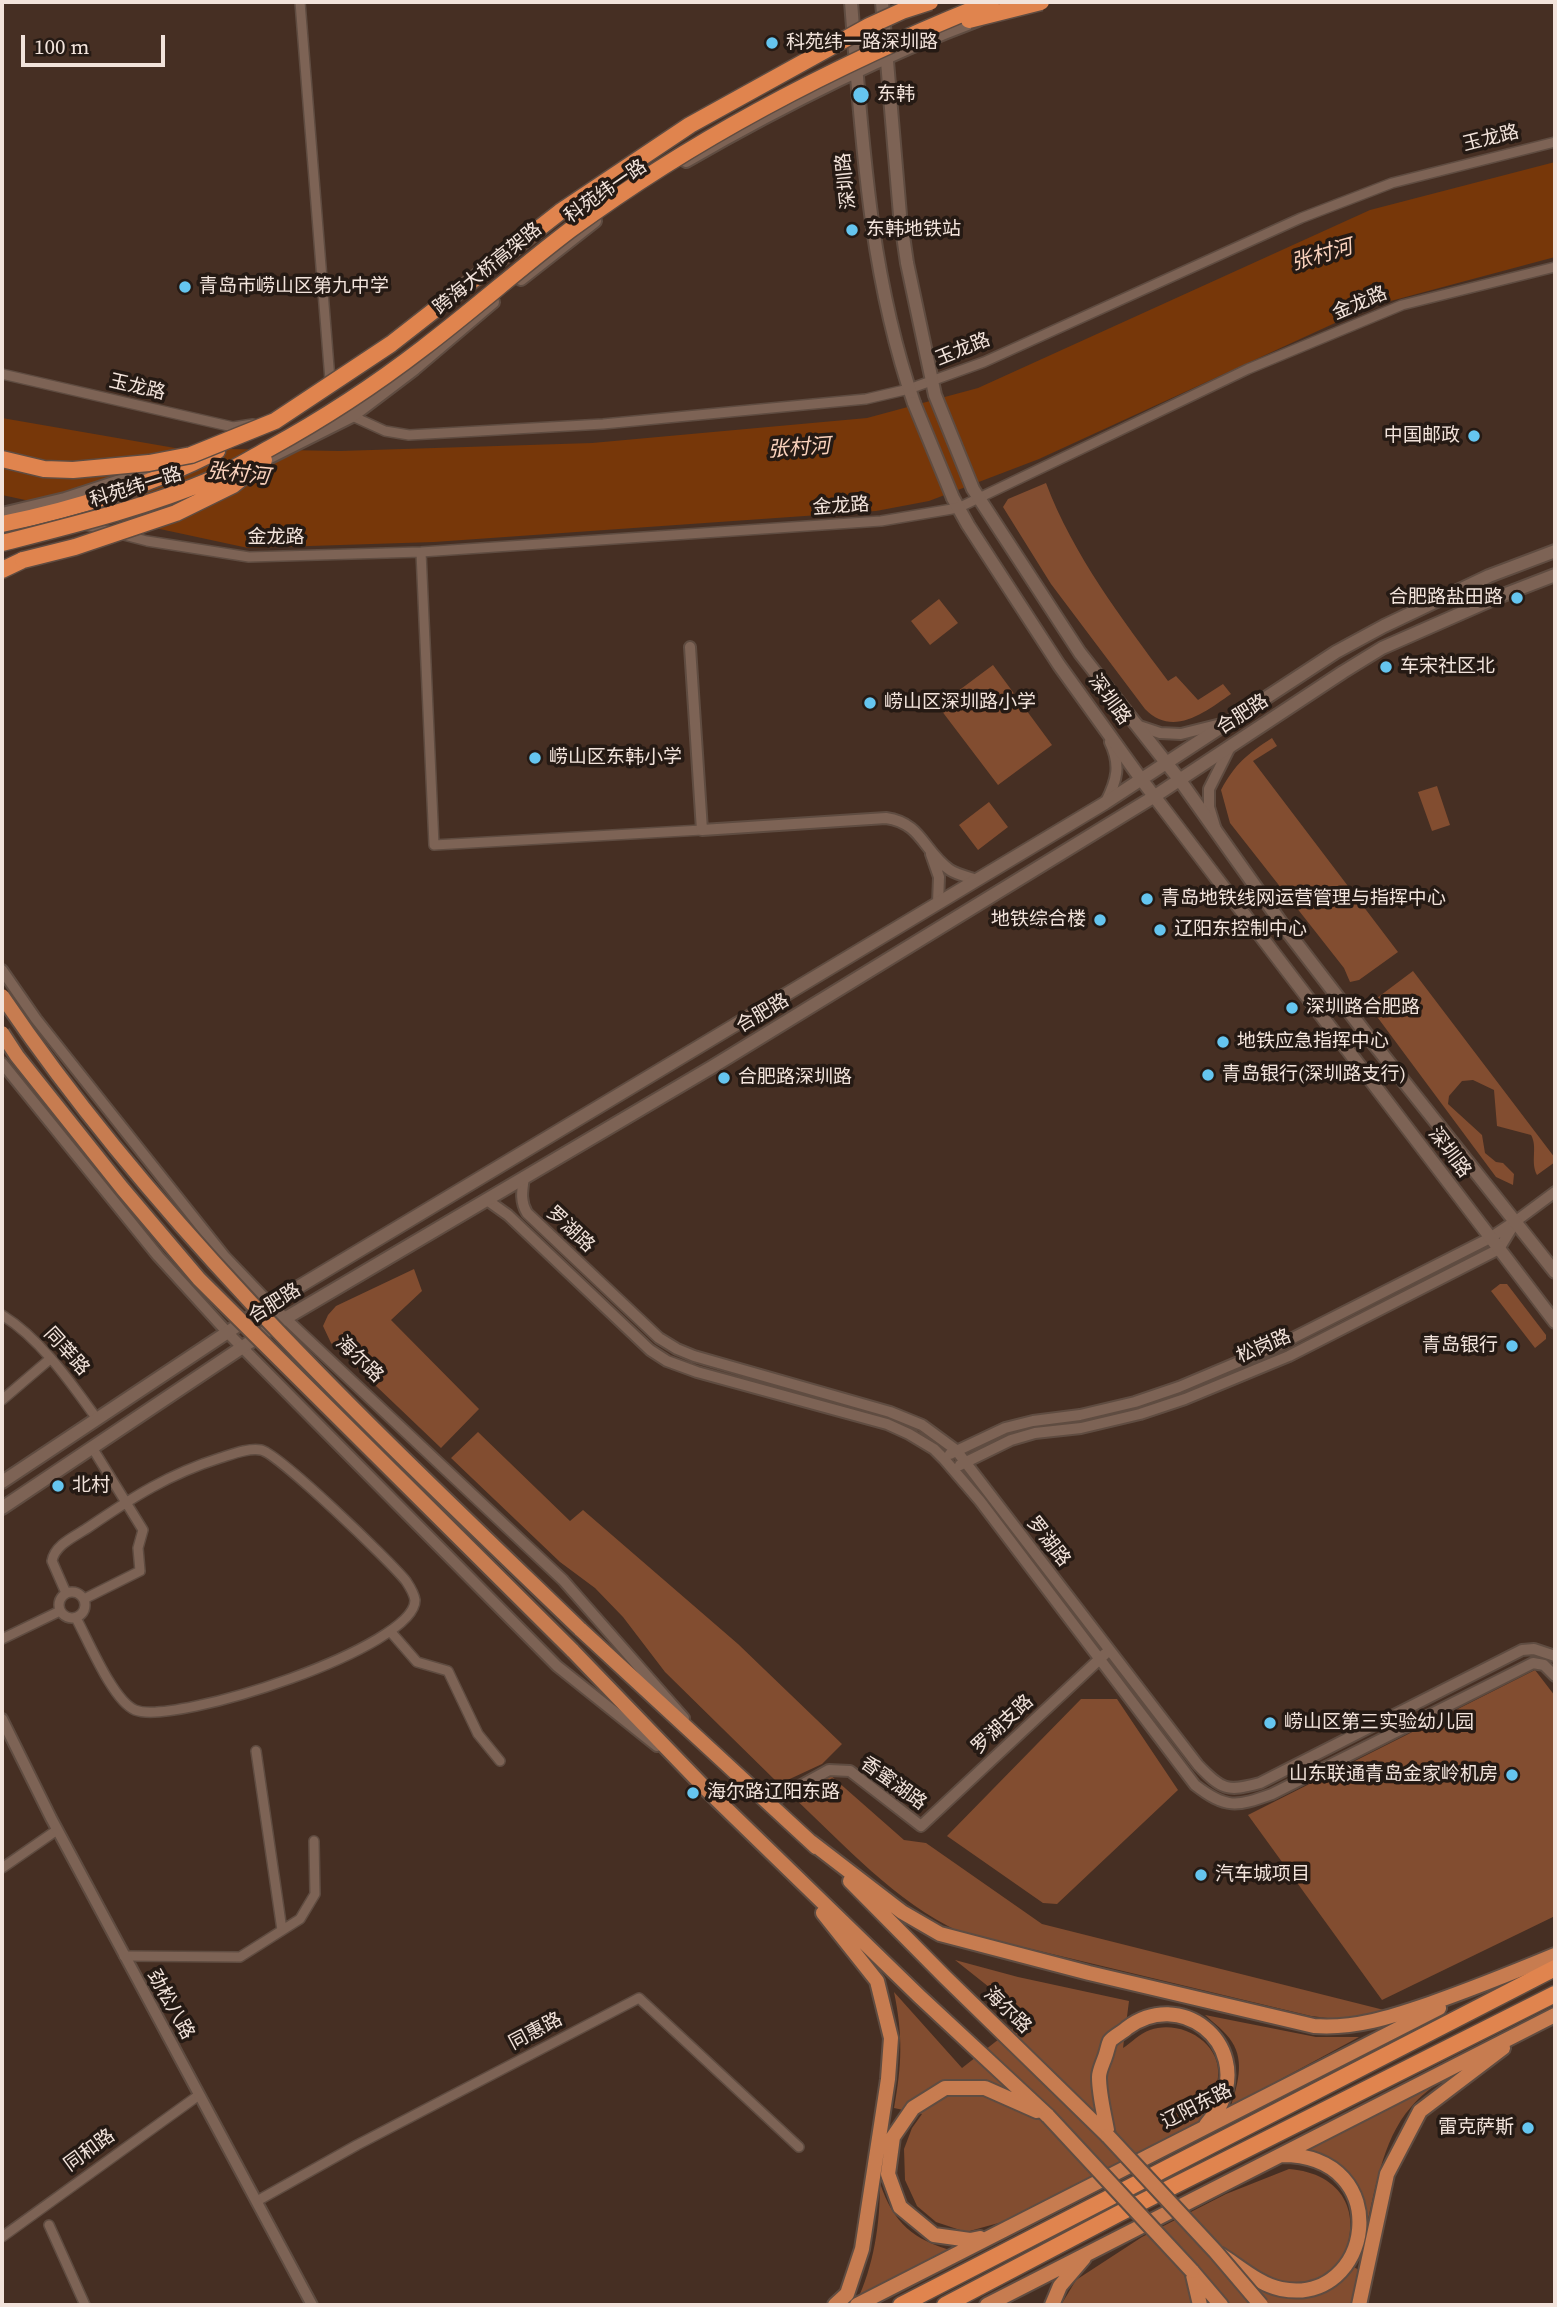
<!DOCTYPE html>
<meta charset="utf-8">
<style>
body{margin:0}
#map{position:relative;width:1557px;height:2307px;overflow:hidden;background:#462f23;font-family:"Source Serif 4",serif}
canvas{display:block}
.frame{position:absolute;inset:0;border:4px solid #f2e3db;pointer-events:none}
.scale{position:absolute;left:21px;top:35px;width:144px;height:32px;box-sizing:border-box;border:4px solid #f2e3db;border-top:0;padding-left:9px;font-size:21px;line-height:24px;white-space:nowrap;color:#f2e3db;-webkit-text-stroke:5px #251a14;paint-order:stroke}
</style>
<div id="map">
<canvas width="1557" height="2307"></canvas>
<div class="frame"></div>
<div class="scale">100 m</div>
</div>
<script>
const ctx = document.querySelector('canvas').getContext('2d');
ctx.lineJoin = 'round';
function paint(path, color) { ctx.fillStyle = color; ctx.fill(path, 'evenodd'); }
function stroke(path, color, width, dash) { ctx.strokeStyle = color; ctx.lineWidth = width; ctx.lineCap = dash ? 'butt' : 'round'; ctx.setLineDash(dash || []); ctx.stroke(path); }
function label(font, color, halo, rows, align = 'center') {
  ctx.font = font + ' "Source Serif 4","Noto Sans SC",serif'; ctx.lineWidth = 7; ctx.setLineDash([]); ctx.textBaseline = 'middle'; ctx.strokeStyle = halo; ctx.fillStyle = color; for (const [text, x, y, turn = 0] of rows) {
    ctx.save(); ctx.translate(x, y); ctx.rotate((+turn || 0) * Math.PI / 180); ctx.textAlign = isNaN(turn) ? turn : align; if (halo) ctx.strokeText(text, 0, 0); ctx.fillText(text, 0, 0); ctx.restore();
  }
}
const green = new Path2D(`
 M1046,483C1073,555 1122,619 1168,681L1176,676L1198,700L1223,684L1231,694C1205,712 1173,738 1145,709L1051,584L1003,507L1008,499Z
 M939,599L958,623L930,645L911,621Z
 M993,665L1052,745L998,785L938,706Z
 M1272,738L1277,746L1253,761L1398,952L1359,980L1350,982L1344,968L1230,823L1221,790C1235,764 1247,754 1272,738Z
 M1437,786L1450,825L1432,831L1418,792Z
 M989,802L1008,827L978,850L959,825Z
 M1413,971L1555,1158V1162L1537,1175C1530,1162 1538,1147 1531,1135L1497,1126L1494,1090L1473,1080L1462,1081L1449,1096L1448,1104L1482,1135L1485,1153L1496,1162L1503,1163L1514,1174L1513,1185L1496,1177L1378,1018L1369,1010L1377,998Z
 M414,1269L422,1291L391,1320L479,1409L441,1448L331,1343L323,1326L328,1315L336,1306Z
 M1500,1284H1507L1546,1335V1339L1535,1348L1491,1291Z
 M478,1432L570,1521L583,1510L738,1644L842,1744L822,1764L779,1784L665,1672L623,1617L595,1588L560,1562L451,1458Z
 M1535,1670L1555,1696V1916L1382,2000L1248,1815Z
 M1081,1699H1117L1178,1790L1057,1904L1043,1903L947,1836Z
 M829,1774L904,1840L926,1843L1042,1924L1388,2011L1344,2020L1311,2016L960,1932C895,1902 845,1845 792,1796Z
 M955,1960L1018,1977L1129,2001L1123,2048C1131,2043 1140,2033 1150,2030C1180,2019 1222,2042 1218,2077C1217,2094 1208,2108 1200,2122L1002,2222L966,2232L936,2222L917,2206L905,2180L904,2149L912,2128L922,2114L894,2108C902,2064 903,2036 894,1992L962,2068L1022,2021L989,1987Z
 M1205,2015L1316,2037H1359L1231,2106C1237,2086 1245,2062 1232,2042C1226,2032 1214,2023 1205,2015Z
 M1444,2078C1433,2087 1420,2096 1411,2107C1381,2141 1375,2194 1364,2236C1359,2191 1352,2157 1301,2150Z
 M1289,2169C1342,2173 1364,2213 1342,2260L1359,2270L1351,2305H1061L1076,2280L1142,2237L1226,2194Z
 M880,2183C893,2223 914,2240 953,2251L856,2303C874,2265 880,2225 880,2183Z`);
const water = new Path2D(`
 M1555,162V257L1372,306L1039,459L929,501L876,511L434,542L248,548L2,495V418L175,448L340,451L592,443L867,418L978,388L1370,210Z`);
const minor = new Path2D(`
 M300,2L330,380
 M2,374L233,427L253,424
 M352,416L385,431L409,435L603,424L866,399L909,389L984,362L1301,218L1392,183L1555,142
 M85,525L147,541L249,557L421,552L881,521L958,508L1248,369L1402,305L1555,267
 M421,552L434,845L702,830
 M2,1315C41,1339 71,1383 97,1419
 M2,1400L50,1359
 M59 1605a13 13 0 1 1 26 0a13 13 0 1 1-26 0Z
 M66,1593L52,1561C55,1544 76,1536 89,1527C133,1497 169,1474 220,1458C233,1454 248,1448 261,1450C278,1453 391,1562 406,1581C410,1587 414,1593 415,1600C416,1647 175,1726 135,1710C113,1701 88,1640 76,1618
 M84,1599L140,1571L138,1548L143,1530L93,1449
 M390,1631L417,1662L448,1671L478,1734L500,1761
 M2,1639L60,1611
 M256,1751L282,1930
 M2,1868L57,1830
 M124,1956L240,1957L300,1919L315,1894L314,1841
 M257,2201L357,2145L639,1998L799,2147
 M49,2225L85,2305
 M2,2237L199,2095`);
const tertiary = new Path2D(`
 M690,647L702,830L886,818C922,823 923,851 950,870C958,875 968,877 977,880
 M1136,725L1160,733L1181,734L1225,723
 M1106,802C1117,780 1121,765 1110,742
 M1216,830L1209,807V789L1230,747
 M931,854L939,877L938,903
 M2,970L36,1019L225,1257L270,1304L563,1580L684,1718
 M2,1063L158,1256L227,1332L557,1666L657,1746
 M524,1177C522,1191 520,1201 527,1213L659,1338L677,1349L694,1356L890,1412L922,1425L956,1450L1198,1765C1222,1790 1227,1792 1260,1783L1522,1650L1534,1649L1555,1656
 M487,1200L508,1215L650,1350L667,1361L697,1372L887,1424L909,1434L934,1449L944,1459L980,1501L1195,1785C1226,1809 1236,1807 1272,1794L1533,1663L1544,1665L1555,1676
 M950,1454L1005,1428L1033,1421L1080,1415L1135,1402L1179,1387L1281,1344L1490,1238L1511,1224
 M960,1465L1011,1440L1035,1433L1081,1428L1140,1414L1185,1399L1289,1356L1499,1249L1516,1221L1555,1192
 M2,1719L51,1818L312,2305
 M769,1803L829,1770L850,1771L921,1826L1105,1654`);
const secondary = new Path2D(`
 M851,2C862,137 869,274 914,403
 M882,2L900,215L907,263L935,395L973,489L1080,653L1179,779L1287,931L1367,1035L1555,1272
 M686,161C780,107 876,58 978,20
 M521,279L595,221
 M256,464L352,416L414,369L493,302
 M953,498L968,525L1059,665L1141,779L1555,1322
 M2,514L65,499L169,465
 M2,1482L270,1304L1105,803L1336,652L1384,626L1489,576L1555,551
 M2,1508L286,1318L712,1067L1155,796L1343,672L1382,648L1498,597L1555,575`);
const primary = new Path2D(`
 M580,1629L816,1847
 M572,1650L705,1788L919,1996L1048,2116
 M811,1842L902,1912L940,1934L1089,1973L1314,2026C1355,2029 1391,2017 1429,2004C1472,1989 1514,1972 1555,1955
 M850,1881L945,1977L1108,2136
 M823,1913L877,1981L891,2038L888,2079L862,2249L847,2294L835,2305
 M1108,2136C1105,2117 1099,2096 1099,2077C1099,2071 1103,2063 1105,2057C1107,2052 1108,2045 1110,2041C1114,2036 1123,2032 1127,2028C1180,1988 1249,2042 1221,2103C1218,2111 1211,2118 1206,2125
 M980,2238L970,2240L934,2235L900,2207L888,2174L893,2137L913,2108L945,2088H985L1037,2111
 M1221,2255C1240,2267 1260,2285 1281,2289C1373,2307 1397,2155 1282,2155
 M1192,2271L1221,2305
 M1193,2275L1200,2305
 M857,2305L1439,2008
 M987,2305L1555,2015
 M1052,2305L1060,2286L1084,2258
 M1359,2305L1387,2174L1420,2111L1503,2048`);
const trunk = new Path2D(`
 M2,524C76,509 149,486 217,451
 M2,570L23,560
 M901,2305L1555,1968
 M945,2305L1118,2214L1555,1994`);
const secondaryBridge = new Path2D(`
 M914,403L953,498`);
const primaryBridge = new Path2D(`
 M2,996C162,1233 375,1431 580,1629
 M2,1033L17,1056L122,1188L199,1279L572,1650
 M1048,2116L1192,2271
 M1108,2136L1215,2251L1261,2305`);
const trunkBridge = new Path2D(`
 M969,20L1041,2
 M2,459L44,469L73,470L149,463L191,455L275,421L391,344L560,212L690,125L869,26L902,11L930,2
 M2,543C73,525 147,507 215,478C234,469 252,458 270,448C323,419 375,385 423,348C473,310 520,268 570,230C699,135 843,61 991,2
 M23,560L75,547L176,513L233,485L264,460`);
const markers = [
 [772,43,7,"#65c5ef"],
 [861,95,9,"#65c5ef"],
 [852,230,7,"#65c5ef"],
 [185,287,7,"#65c5ef"],
 [1474,436,7,"#65c5ef"],
 [1517,598,7,"#65c5ef"],
 [1386,667,7,"#65c5ef"],
 [870,703,7,"#65c5ef"],
 [535,758,7,"#65c5ef"],
 [1147,899,7,"#65c5ef"],
 [1100,920,7,"#65c5ef"],
 [1160,930,7,"#65c5ef"],
 [1292,1008,7,"#65c5ef"],
 [1223,1042,7,"#65c5ef"],
 [1208,1075,7,"#65c5ef"],
 [724,1078,7,"#65c5ef"],
 [1512,1346,7,"#65c5ef"],
 [58,1486,7,"#65c5ef"],
 [1270,1723,7,"#65c5ef"],
 [1512,1775,7,"#65c5ef"],
 [693,1793,7,"#65c5ef"],
 [1201,1875,7,"#65c5ef"],
 [1528,2128,7,"#65c5ef"]
];
const poiNames = [
 ["科苑纬一路深圳路",786,43],
 ["东韩",877,95],
 ["东韩地铁站",866,230],
 ["青岛市崂山区第九中学",199,287],
 ["中国邮政",1460,436,"right"],
 ["合肥路盐田路",1503,598,"right"],
 ["车宋社区北",1400,667],
 ["崂山区深圳路小学",884,703],
 ["崂山区东韩小学",549,758],
 ["青岛地铁线网运营管理与指挥中心",1161,899],
 ["地铁综合楼",1086,920,"right"],
 ["辽阳东控制中心",1174,930],
 ["深圳路合肥路",1306,1008],
 ["地铁应急指挥中心",1237,1042],
 ["青岛银行(深圳路支行)",1222,1075],
 ["合肥路深圳路",738,1078],
 ["青岛银行",1498,1346,"right"],
 ["北村",72,1486],
 ["崂山区第三实验幼儿园",1284,1723],
 ["山东联通青岛金家岭机房",1498,1775,"right"],
 ["海尔路辽阳东路",707,1793],
 ["汽车城项目",1215,1875],
 ["雷克萨斯",1514,2128,"right"]
];
const streetNames = [
 ["玉龙路",1491,139,-14],
 ["深圳路",847,181,-96],
 ["科苑纬一路",606,192,-35],
 ["跨海大桥高架路",488,269,-39],
 ["金龙路",1360,304,-23],
 ["玉龙路",963,350,-22],
 ["玉龙路",137,388,13],
 ["科苑纬一路",136,488,-17],
 ["金龙路",841,507,-4],
 ["金龙路",276,538],
 ["深圳路",1109,700,54],
 ["合肥路",1243,715,-33],
 ["合肥路",763,1014,-31],
 ["深圳路",1449,1153,53],
 ["罗湖路",570,1230,43],
 ["合肥路",275,1304,-32],
 ["松岗路",1264,1347,-23],
 ["同莘路",66,1352,48],
 ["海尔路",359,1360,44],
 ["罗湖路",1048,1542,52],
 ["罗湖支路",1003,1725,-43],
 ["香蜜湖路",893,1784,36],
 ["劲松八路",170,2005,61],
 ["海尔路",1007,2011,44],
 ["同惠路",536,2032,-28],
 ["辽阳东路",1197,2107,-27],
 ["同和路",90,2151,-36]
];
const waterNames = [
 ["张村河",1322,256,-16],
 ["张村河",799,449,-4],
 ["张村河",238,475,6]
];
paint(green, '#824d30');
paint(water, '#773709');
stroke(minor, '#5f4c41', 12);
stroke(tertiary, '#5f4c41', 14);
stroke(secondary, '#5f4c41', 16);
stroke(primary, '#5f4c41', 18);
stroke(trunk, '#5f4c41', 19);
stroke(minor, '#7d6355', 9);
stroke(tertiary, '#7d6355', 10);
stroke(secondary, '#7d6355', 12);
stroke(primary, '#c77c50', 14);
stroke(trunk, '#e0844e', 16);
stroke(secondaryBridge, '#5f4c41', 16, []);
stroke(primaryBridge, '#5f4c41', 18, []);
stroke(trunkBridge, '#5f4c41', 19, []);
stroke(secondaryBridge, '#7d6355', 12);
stroke(primaryBridge, '#c77c50', 14);
stroke(trunkBridge, '#e0844e', 16);
for (const [x, y, r, color] of markers) { const dot = new Path2D(); dot.arc(x, y, r, 0, 2 * Math.PI); ctx.fillStyle = color; ctx.fill(dot); stroke(dot, '#251a14', 2.5); }
label('19px', '#f2e3db', '#251a14', poiNames, 'left');
label('19px', '#f2e3db', '#251a14', streetNames);
label('italic 21px', '#fad2bd', '#251a14', waterNames);
</script>
